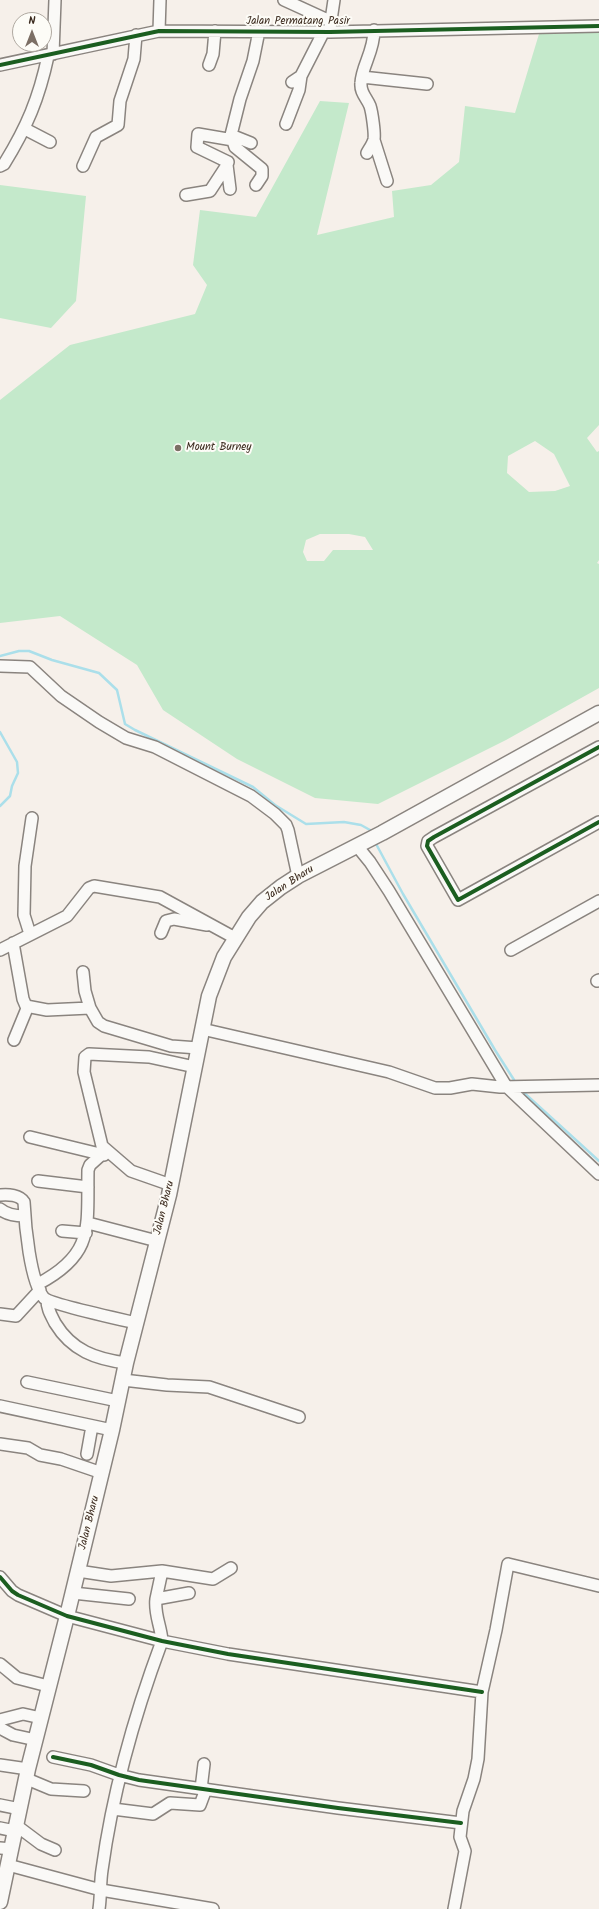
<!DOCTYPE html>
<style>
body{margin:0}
#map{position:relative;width:599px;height:1909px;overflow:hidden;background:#f6f0ea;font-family:Kalam,sans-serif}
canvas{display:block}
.north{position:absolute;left:12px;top:12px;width:40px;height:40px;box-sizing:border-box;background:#fdfcf7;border:1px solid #afa8a0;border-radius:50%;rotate:0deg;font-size:11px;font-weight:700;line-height:16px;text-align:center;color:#3b2a1e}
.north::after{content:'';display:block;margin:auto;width:14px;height:18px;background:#7c6f65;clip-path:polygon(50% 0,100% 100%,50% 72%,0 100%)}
</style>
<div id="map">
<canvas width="599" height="1909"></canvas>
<div class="north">N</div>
</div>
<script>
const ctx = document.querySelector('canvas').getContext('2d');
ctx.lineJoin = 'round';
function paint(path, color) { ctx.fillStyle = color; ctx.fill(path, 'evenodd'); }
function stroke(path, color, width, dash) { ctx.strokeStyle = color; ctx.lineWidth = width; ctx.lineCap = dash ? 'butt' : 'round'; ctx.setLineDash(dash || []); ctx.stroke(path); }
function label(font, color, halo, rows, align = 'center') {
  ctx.font = font + ' Kalam,sans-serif'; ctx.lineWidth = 4; ctx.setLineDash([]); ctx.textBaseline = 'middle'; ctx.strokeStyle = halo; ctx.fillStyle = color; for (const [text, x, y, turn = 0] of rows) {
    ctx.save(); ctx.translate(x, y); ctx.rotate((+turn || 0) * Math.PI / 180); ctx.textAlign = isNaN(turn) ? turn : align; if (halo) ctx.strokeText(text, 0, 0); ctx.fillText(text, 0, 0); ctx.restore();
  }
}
const green = new Path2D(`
 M599,32V425L587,438L597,452L599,451V560L597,563L599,564V688L506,740L378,804L315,798L237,759L163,710L137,665L60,616L0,623V400L70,345L195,314L207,285L193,265L200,210L256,217L320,101L349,103L317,235L394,217L392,191L431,185L459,162L465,106L515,113L539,34ZM535,441L554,454L570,486L555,491L529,492L507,473L508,456ZM320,534H349L365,537L373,550H333L324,561H307L303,552L306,540Z
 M0,185L86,196L76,301L51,328L0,318Z`);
const stream = new Path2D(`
 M0,656L19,651H29L52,660L99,673L117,690L125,724L135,730L253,787L275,805L306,824L344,822L361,825L370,830L372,834
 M0,732L17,762L18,773L12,786L10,796L0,806
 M375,842L403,894L495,1050L516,1083
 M521,1090L599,1161`);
const minor = new Path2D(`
 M284,0L330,21
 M330,27L334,0
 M159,31L160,0
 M53,54L55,0
 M0,65L159,31L330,32L599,26
 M209,65L213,54L215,31
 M362,77L427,84
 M292,82L301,76L324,31
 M286,124L299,90L301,76
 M25,129L50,142
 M231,135L251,143
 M374,140L387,181
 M367,153C369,149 373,144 374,139C375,133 372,112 370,106C367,98 360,93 361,83C362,65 374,52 374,30
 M228,162L197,147L198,134L233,140
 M228,162L227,165L230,189
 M0,166L4,164C27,127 39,98 48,56
 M83,166L96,137L118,125L120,101L134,59L136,35
 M256,185L262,176V169L235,147L231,135L240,99L253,61L259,31
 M186,195L210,191L227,165
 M0,666L30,667L61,696L99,722L126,738L155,747L251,796L275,814L286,825L288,830L298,876
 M599,747L434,837L428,841L427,846L458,900L599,822
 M357,846L370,862L389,891L506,1086L599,1174
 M161,933L166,921L174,919L207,925
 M30,934L24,915L25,866L32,818
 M13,943L23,999L26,1006L47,1010L90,1008L98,1022L104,1026L171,1046L198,1048
 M0,950L67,916L89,888L94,886L160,897L235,938
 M511,950L599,901
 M83,972L85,991L90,1008
 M597,981L599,980
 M202,1029L389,1072L435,1088H450L472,1084L500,1087L599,1085
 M14,1040L28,1006
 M30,1137L104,1155
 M38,1181L88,1187
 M171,1185L131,1171L102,1146L84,1072L85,1057L89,1054L149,1057L195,1067
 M0,1195C8,1194 20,1195 24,1202C25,1224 30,1282 44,1298C50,1304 123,1320 136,1323
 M0,1209C7,1215 16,1216 24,1216
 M88,1223L157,1241
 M62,1231L86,1233
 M38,1284C95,1254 87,1227 88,1170L90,1165L100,1156
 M47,1300C47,1309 51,1315 55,1323C72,1351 96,1359 126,1363
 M0,1314L16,1316L40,1290
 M123,1380L167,1385L209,1387L299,1417
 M27,1382L118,1401
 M0,1406L112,1430
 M0,1444L28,1448L40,1455L61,1459L102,1473
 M87,1454L92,1426
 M78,1571L111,1576L162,1571L213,1579L231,1568
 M0,1577L12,1591L18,1595L67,1616L162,1641L228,1654L482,1692
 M73,1593L129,1599
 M156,1599L162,1571
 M0,1664L17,1678L48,1686
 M0,1720L23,1714L41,1718
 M0,1728L13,1735L36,1740
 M53,1757L91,1765L119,1775L139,1780L338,1808L461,1823
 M0,1765L28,1769
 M27,1779L51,1789L84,1791
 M201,1789L204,1764
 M0,1805L20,1809
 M113,1809L153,1814L170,1803L200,1805L206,1789
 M17,1826L41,1844L55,1850
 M0,1828L15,1831
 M0,1848L12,1849
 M8,1865L101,1890L213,1909
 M99,1909C101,1896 100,1882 102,1870C113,1789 134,1716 162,1641C161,1626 154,1614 156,1599L189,1593
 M454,1909L465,1851L460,1837L463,1811L474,1779L478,1759L482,1692L496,1630L508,1564L599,1586`);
const major = new Path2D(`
 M0,1902L28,1769L67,1616L112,1430L126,1363L169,1195L209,996L224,957L249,917L262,902L281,887L298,876L382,833L599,713`);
const cycleway = new Path2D(`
 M0,65L159,31L330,32L599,26
 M599,747L434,837L428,841L427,846L458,900L599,822
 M0,1577L12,1591L18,1595L67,1616L162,1641L228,1654L482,1692
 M53,1757L91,1765L119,1775L139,1780L338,1808L461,1823`);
const markers = [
 [178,448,4,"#7c6f65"]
];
const streetNames = [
 ["Jalan Permatang Pasir",298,22],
 ["Jalan Bharu",290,884,-33],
 ["Jalan Bharu",165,1208,-76],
 ["Jalan Bharu",90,1523,-76]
];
const poiNames = [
 ["Mount Burney",186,448]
];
paint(green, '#c4e9cb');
stroke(stream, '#abdfea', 2.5);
stroke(minor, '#8a847f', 14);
stroke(major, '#8a847f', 17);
stroke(minor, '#faf9f7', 11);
stroke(major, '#faf9f7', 14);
stroke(cycleway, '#1b5e20', 4);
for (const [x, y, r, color] of markers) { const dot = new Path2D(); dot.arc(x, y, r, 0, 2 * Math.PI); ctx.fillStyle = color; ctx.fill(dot); stroke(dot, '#fdfcf7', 1.5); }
label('11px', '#3b2a1e', '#fdfcf7', streetNames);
label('11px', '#3b2a1e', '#fdfcf7', poiNames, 'left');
</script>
